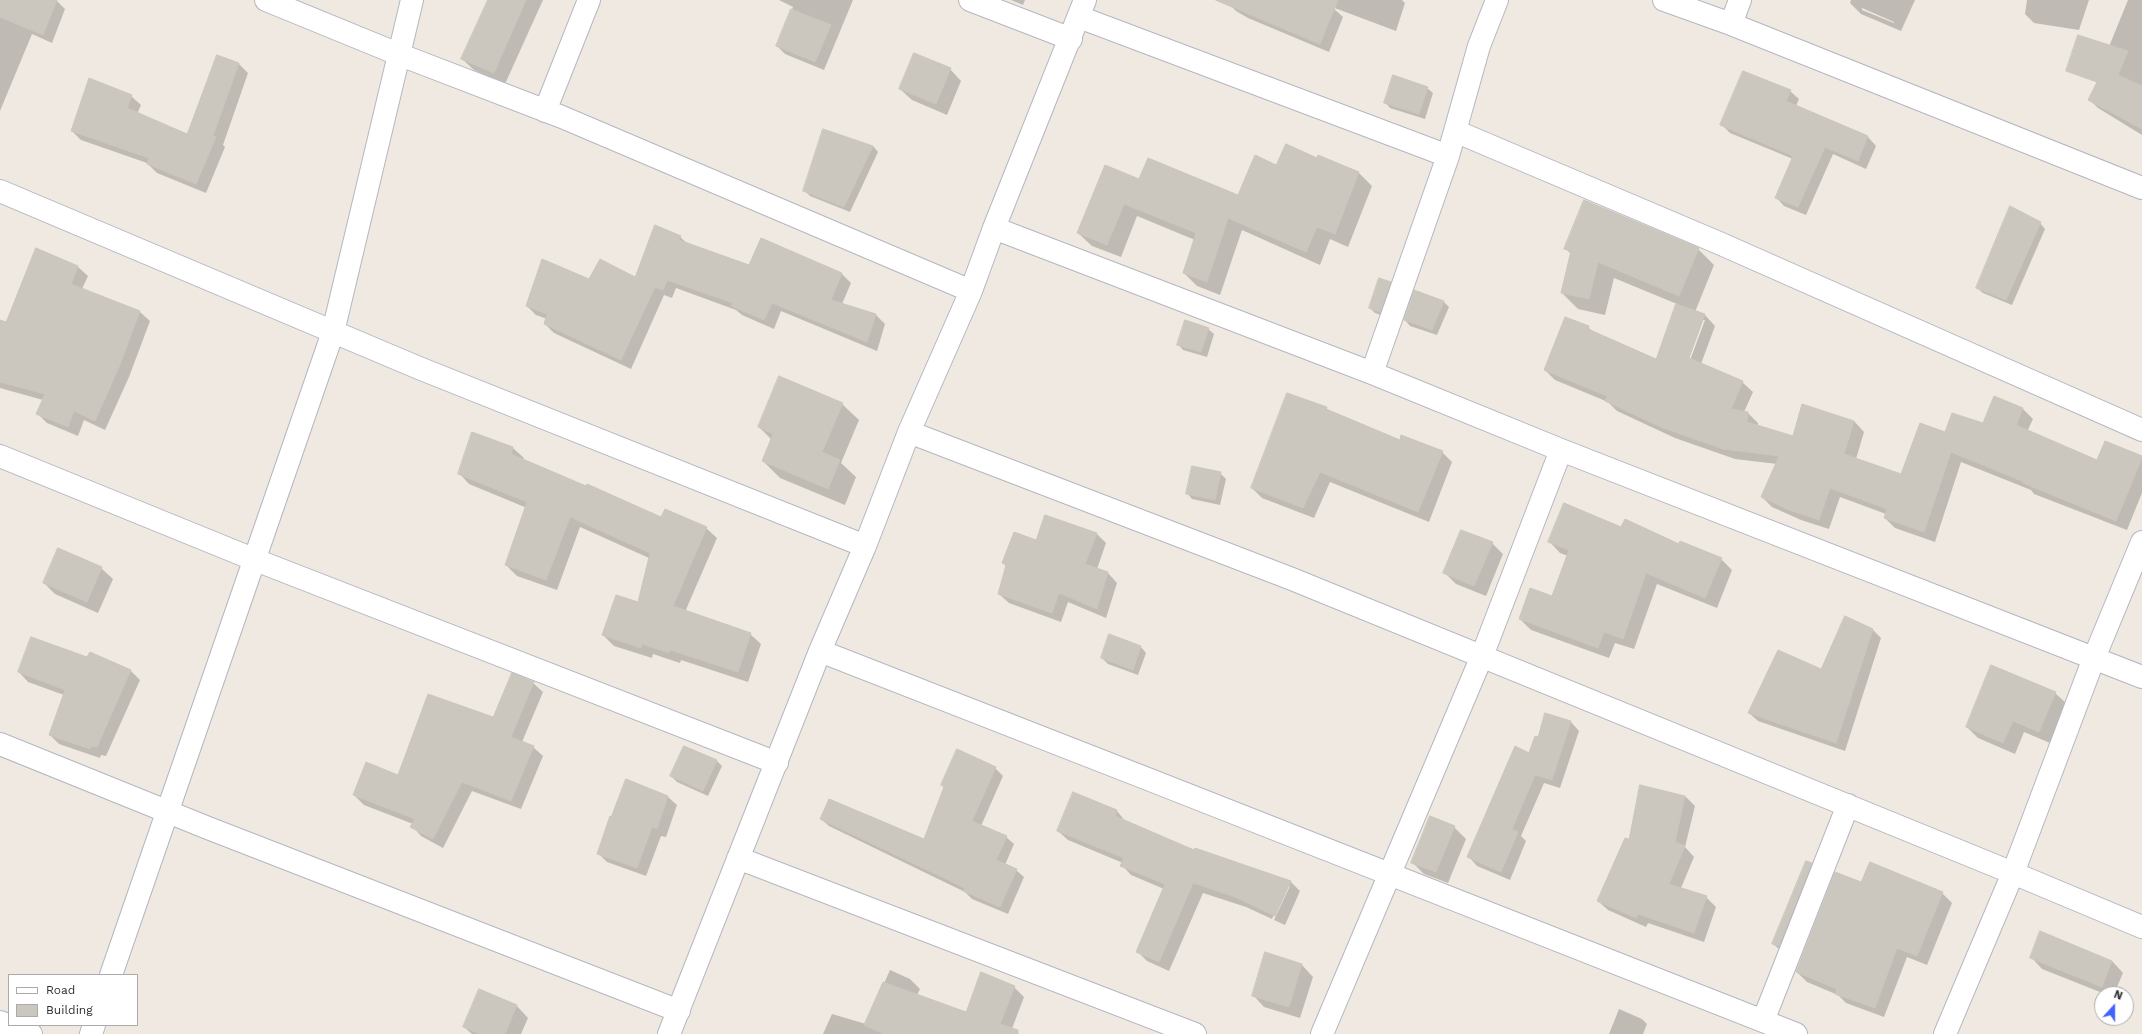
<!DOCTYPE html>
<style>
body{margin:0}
#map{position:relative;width:2142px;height:1034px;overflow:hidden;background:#efe9e1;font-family:"Work Sans",sans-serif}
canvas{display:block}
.legend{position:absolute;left:8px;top:974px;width:130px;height:52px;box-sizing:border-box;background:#fff;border:1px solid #ababab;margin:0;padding:5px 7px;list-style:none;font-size:12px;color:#2e2e2e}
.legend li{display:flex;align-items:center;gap:8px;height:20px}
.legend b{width:20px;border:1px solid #ababab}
.north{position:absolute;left:2094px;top:986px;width:40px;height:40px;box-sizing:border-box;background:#fff;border:1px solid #ababab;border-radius:50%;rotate:21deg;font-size:11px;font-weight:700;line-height:16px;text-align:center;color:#2e2e2e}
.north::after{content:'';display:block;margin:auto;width:14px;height:18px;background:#4264fb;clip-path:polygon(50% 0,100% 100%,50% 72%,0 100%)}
</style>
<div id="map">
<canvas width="2142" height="1034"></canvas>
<ul class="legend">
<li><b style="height:5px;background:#fff"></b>Road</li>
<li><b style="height:11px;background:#cbc7bf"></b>Building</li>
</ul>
<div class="north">N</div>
</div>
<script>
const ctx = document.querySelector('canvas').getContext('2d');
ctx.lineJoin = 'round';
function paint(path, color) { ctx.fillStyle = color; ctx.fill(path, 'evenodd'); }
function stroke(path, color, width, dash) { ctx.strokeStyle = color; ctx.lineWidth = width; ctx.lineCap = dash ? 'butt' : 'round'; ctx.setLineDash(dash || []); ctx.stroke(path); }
const shadow = new Path2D(`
 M0,0H56L65,9L52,43L32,34L0,111Z
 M501,0H543L505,84L474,70L462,59Z
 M779,0H853L824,70L785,54L777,46L793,7Z
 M1011,0H1025L1023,5Z
 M1228,0H1402L1405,3L1396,31L1332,7L1343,17L1329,52L1248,18L1236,11L1227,2Z
 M1851,0H1915L1901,31L1861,14L1850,3ZM1862,8L1894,22V23L1862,10Z
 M2027,0H2089L2079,30L2034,23L2025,14Z
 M2128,0H2142V135L2098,108L2089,99L2098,83L2095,81Z
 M218,56L239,64L248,73L223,145L225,147L206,193L157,173L147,163L81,140L72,131L131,96L141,105L137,114L188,135Z
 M950,69L961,81L947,115L912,100L900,89Z
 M1427,88L1433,93L1425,119L1390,108L1385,102Z
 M1790,91L1799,99L1796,106L1868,137L1876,146L1866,169L1833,154L1806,215L1784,206L1776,197L1793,159L1730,133L1722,125Z
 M873,146L878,152L850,212L810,196L804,190Z
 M1319,157L1359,173L1372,186L1348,247L1330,239L1320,265L1242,230L1220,295L1197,286L1184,273L1195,240L1137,216L1121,257L1092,246L1078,233L1140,180L1238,196L1318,159Z
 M2040,223L2045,229L2012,305L1983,293L1977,288Z
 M680,237L688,244L750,266L762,240L842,274L851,283L842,304L876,315L885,324L877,351L781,311L774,329L742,315L736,310L676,288L672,298L664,295L631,369L554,333L545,324L547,319L536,315L527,306L590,281L636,278Z
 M1565,248L1698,249L1714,265L1695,312L1705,315L1715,326L1701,364L1742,382L1753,392L1744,412L1748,413L1758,423V426L1793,438L1803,406L1854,421L1864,432L1856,459L1902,475L1946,434L1983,425L2022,408L2033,419L2027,432L2098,461L2142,457V493L2127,530L2034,494L2031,490L1961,462L1935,542L1895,528L1885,518L1886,514L1840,497L1829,529L1801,520L1772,507L1762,497L1777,464L1735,459L1675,438L1617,411L1608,402L1555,380L1545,370L1588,327L1595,334L1657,361L1677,304L1614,278L1605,315L1578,309L1562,293L1571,254ZM1702,320H1705L1689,363H1687Z
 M37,249L78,267L88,276L82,289L140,312L150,321L129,377L105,430L84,420L78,436L47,423L38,414L43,400L0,388V321L7,323Z
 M1390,283L1396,288L1386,317L1375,313L1370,308Z
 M1415,292L1444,302L1449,307L1437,335L1410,326L1405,320Z
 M1208,329L1214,334L1207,357L1183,350L1178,344Z
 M842,404L859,420L841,463L856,477L845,505L780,478L763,461L772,440L759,427Z
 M1326,408L1330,411L1400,441L1442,452L1452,462L1429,522L1330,482L1314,518L1262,498L1252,488Z
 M473,434L513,448L524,458L523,461L662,519L706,528L717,538L685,612L750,634L761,644L748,682L681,660L680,663L653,654L652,658L614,646L603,635L639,604L649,558L580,527L557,590L517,576L506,565L527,508L469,484L459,473Z
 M1220,473L1226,479L1220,505L1192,499L1187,493Z
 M1621,528L1721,559L1732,570L1717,608L1657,584L1634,649L1615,643L1609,658L1531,630L1520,619L1552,597L1568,556L1560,553L1549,541Z
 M1096,533L1106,543L1097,569L1108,573L1117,583L1106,618L1068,602L1061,622L1009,603L999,594L1007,566L1003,563L1037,542Z
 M1492,543L1503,554L1486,596L1456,584L1444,572Z
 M101,568L113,579L98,613L55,594L44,583Z
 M1846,618L1873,630L1881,638L1845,751L1758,721L1749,713L1821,671Z
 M1110,636L1141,647L1146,653L1138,675L1108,664L1102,658Z
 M90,653L131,671L140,680L106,756L101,755L100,758L59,744L50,735L64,695L28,682L19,672L88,658Z
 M533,683L543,692L522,742L533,747L543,756L521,809L472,791L443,848L421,836L412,826L413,824L364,805L354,795L399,777L493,719Z
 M2055,693L2067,704L2050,743L2024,732L2015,754L1978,738L1967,727Z
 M1546,714L1571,722L1579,731L1560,788L1544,783L1521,836L1526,841L1510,880L1477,866L1469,857L1530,754L1538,738Z
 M716,760L722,766L708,796L677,782L671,776Z
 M995,768L1003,776L981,826L1006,837L1014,844L1005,865L1016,870L1024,877L1008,914L972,899L965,892L829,826L821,819L925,840Z
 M1685,796L1695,806L1685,847L1694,857L1681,888L1706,897L1716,907L1704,942L1648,923L1646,927L1608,910L1598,901L1630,841Z
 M668,797L677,805L666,837L661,836L646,876L607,862L598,853Z
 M1117,811L1126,822L1195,851L1290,881L1300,891L1285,925L1274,920L1290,886H1287L1272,919L1246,907L1203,893L1169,971L1147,961L1137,951L1164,889L1131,875L1122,865L1123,863L1068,840L1058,831Z
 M1454,827L1466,839L1448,883L1424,874L1412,862Z
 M1811,864L1817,869L1785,951L1779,949L1773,944Z
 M1862,883L1942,893L1952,903L1927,965L1907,957L1884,1017L1846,1003L1838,995L1807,982L1797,972Z
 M1266,954L1302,965L1313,977L1300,1018L1264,1007L1253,995Z
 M2031,957L2112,961L2123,973L2114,994H2105L2042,969Z
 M890,970L910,979L920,989L917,995L967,1013L1014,987L1024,997L1010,1034H823L832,1014L866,1024Z
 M480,990L517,1006L528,1018L521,1034H472L464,1027Z
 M1619,1009L1642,1019L1647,1024L1643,1034H1609Z`);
const building = new Path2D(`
 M0,0H57L43,35L0,17Z
 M488,0H526L494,73L461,59Z
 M1216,0H1338L1320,44Z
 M791,9L831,25L815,62L776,46Z
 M2078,35L2128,51L2118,75L2142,86V129L2088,100L2097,82L2066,71Z
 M914,53L951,68L936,104L899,89Z
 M217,55L239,63L213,136L216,137L196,184L147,164L149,158L71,131L89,78L132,95L127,108L187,134Z
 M1743,71L1791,90L1786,101L1868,136L1858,161L1825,147L1798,207L1775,198L1793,156L1720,125Z
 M1393,75L1428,87L1419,114L1384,103Z
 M823,129L873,146L844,207L803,191Z
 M1286,144L1317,158L1318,155L1359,172L1335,234L1317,227L1306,252L1228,218L1207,282L1183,273L1196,233L1124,204L1107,245L1077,233L1105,165L1139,179L1148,158L1238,195L1255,155L1276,165Z
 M1584,200L1699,248L1679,296L1598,262L1589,299L1561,293L1571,251L1564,249Z
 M2010,206L2041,222L2006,300L1976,288Z
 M655,225L681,236L679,240L749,265L761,238L842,273L831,300L876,314L867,342L772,303L764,320L731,306L733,303L667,280L663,290L655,287L621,360L544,324L547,314L526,306L542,259L589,279L600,259L635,277Z
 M36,248L78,266L71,284L140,311L119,367L95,421L74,411L68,427L36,414L45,394L0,382V320L6,322Z
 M1379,278L1391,282L1380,312L1369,308Z
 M1414,290L1444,301L1432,330L1404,320Z
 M1676,304L1705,314L1689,358L1743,381L1731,409L1748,412L1747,422L1793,436L1802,404L1854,421L1844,454L1901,474L1920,423L1945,432L1952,413L1983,423L1994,396L2023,408L2016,425L2097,460L2105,441L2142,456V458L2116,521L2023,483L2024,482L1951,452L1924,532L1884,518L1887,509L1830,488L1819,520L1789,510L1761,497L1779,456L1723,449L1663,428L1605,401L1607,396L1544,370L1565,317L1589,326L1588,329L1656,359Z
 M1185,320L1209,328L1201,352L1177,345Z
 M779,376L843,403L822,452L840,460L828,489L762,461L773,434L758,427Z
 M1287,393L1327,407L1326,409L1400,440L1401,435L1443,451L1418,512L1320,472L1303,508L1251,488Z
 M472,432L513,447L511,454L586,486L587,484L661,517L665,509L707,527L673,606L751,633L738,672L670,650L669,653L642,644L641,648L602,635L616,595L638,602L650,553L570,517L546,580L505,565L527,502L458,474Z
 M1192,466L1221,472L1215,500L1186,494Z
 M1564,503L1621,527L1625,519L1679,544L1680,541L1722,558L1705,598L1646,573L1623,639L1604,632L1598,648L1519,619L1530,588L1552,596L1569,550L1548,542Z
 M1045,515L1097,533L1085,564L1108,572L1097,609L1059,593L1052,613L998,594L1006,565L1002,563L1014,532L1036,540Z
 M1461,530L1493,542L1474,586L1443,573Z
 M58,548L102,567L87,602L43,583Z
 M1845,616L1873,629L1836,743L1748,713L1778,650L1821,669Z
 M1109,634L1141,646L1133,670L1101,658Z
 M31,637L87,657L90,652L131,670L97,747L91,746L90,749L49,735L65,690L18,672Z
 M1991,665L2056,692L2039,732L2013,721L2003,743L1966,727Z
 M512,673L534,682L511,737L534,746L511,801L462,782L433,839L410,827L415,819L353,795L366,762L398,775L428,694L493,717Z
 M1545,713L1571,721L1552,780L1535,775L1512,829L1518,832L1501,872L1467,857L1515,746L1529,753L1535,736L1538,737Z
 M684,746L717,760L703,791L670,776Z
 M957,749L996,767L972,821L1007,836L996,860L1017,869L1000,907L963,891L965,888L820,819L829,799L924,839L944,787L941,785Z
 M626,779L668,796L657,829L652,827L637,868L597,854L610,816L611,817Z
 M1640,785L1685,796L1675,842L1685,846L1669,884L1707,896L1694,933L1638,914L1636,918L1597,901L1625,838L1629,839Z
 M1073,792L1117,810L1115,816L1194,850L1195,848L1291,881L1275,916L1235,897L1193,883L1159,962L1136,952L1165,884L1120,866L1124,858L1057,831Z
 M1430,816L1455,826L1436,872L1411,863Z
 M1806,861L1812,863L1779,946L1772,944Z
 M1870,862L1943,892L1917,956L1897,948L1875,1008L1835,994L1837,989L1796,972L1835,872L1861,882Z
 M2040,931L2112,961L2102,987L2030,958Z
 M1265,952L1302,964L1289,1007L1252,996Z
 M981,972L1015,986L1000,1024L1018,1030V1034H884L864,1025L883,982L966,1012Z
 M479,989L517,1005L505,1034H480L463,1027Z`);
const minor = new Path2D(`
 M266,0L398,54L562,117L971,291
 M970,0L1071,39
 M1664,0L1731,24L2142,188
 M1079,17L1448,156
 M1731,24L1740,0
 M545,111L589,0
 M1455,131L1719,243L2142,430
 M0,191L419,368L865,546
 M994,228L1372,373L1561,450L2142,677
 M1372,373L1448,156L1479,46L1497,0
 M909,432L1292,579L2013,873L2142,927
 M0,456L253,559L777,763
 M820,651C1146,777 1470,907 1796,1034
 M0,744L208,828L679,1011
 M738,858L1195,1034
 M111,975L333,332L412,0
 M1763,1021L1848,805
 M0,1022L31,1034
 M91,1034L94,1025
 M669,1034L820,651L865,546L909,432L971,291L994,228L1085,0
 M1322,1034L1482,656L1561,450
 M1945,1034L2013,873L2094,658L2142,542`);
paint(shadow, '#0003');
paint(building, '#cbc7bf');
stroke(building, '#cbc5ba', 1);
stroke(minor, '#b4b7c1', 24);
stroke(minor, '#fff', 22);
</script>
